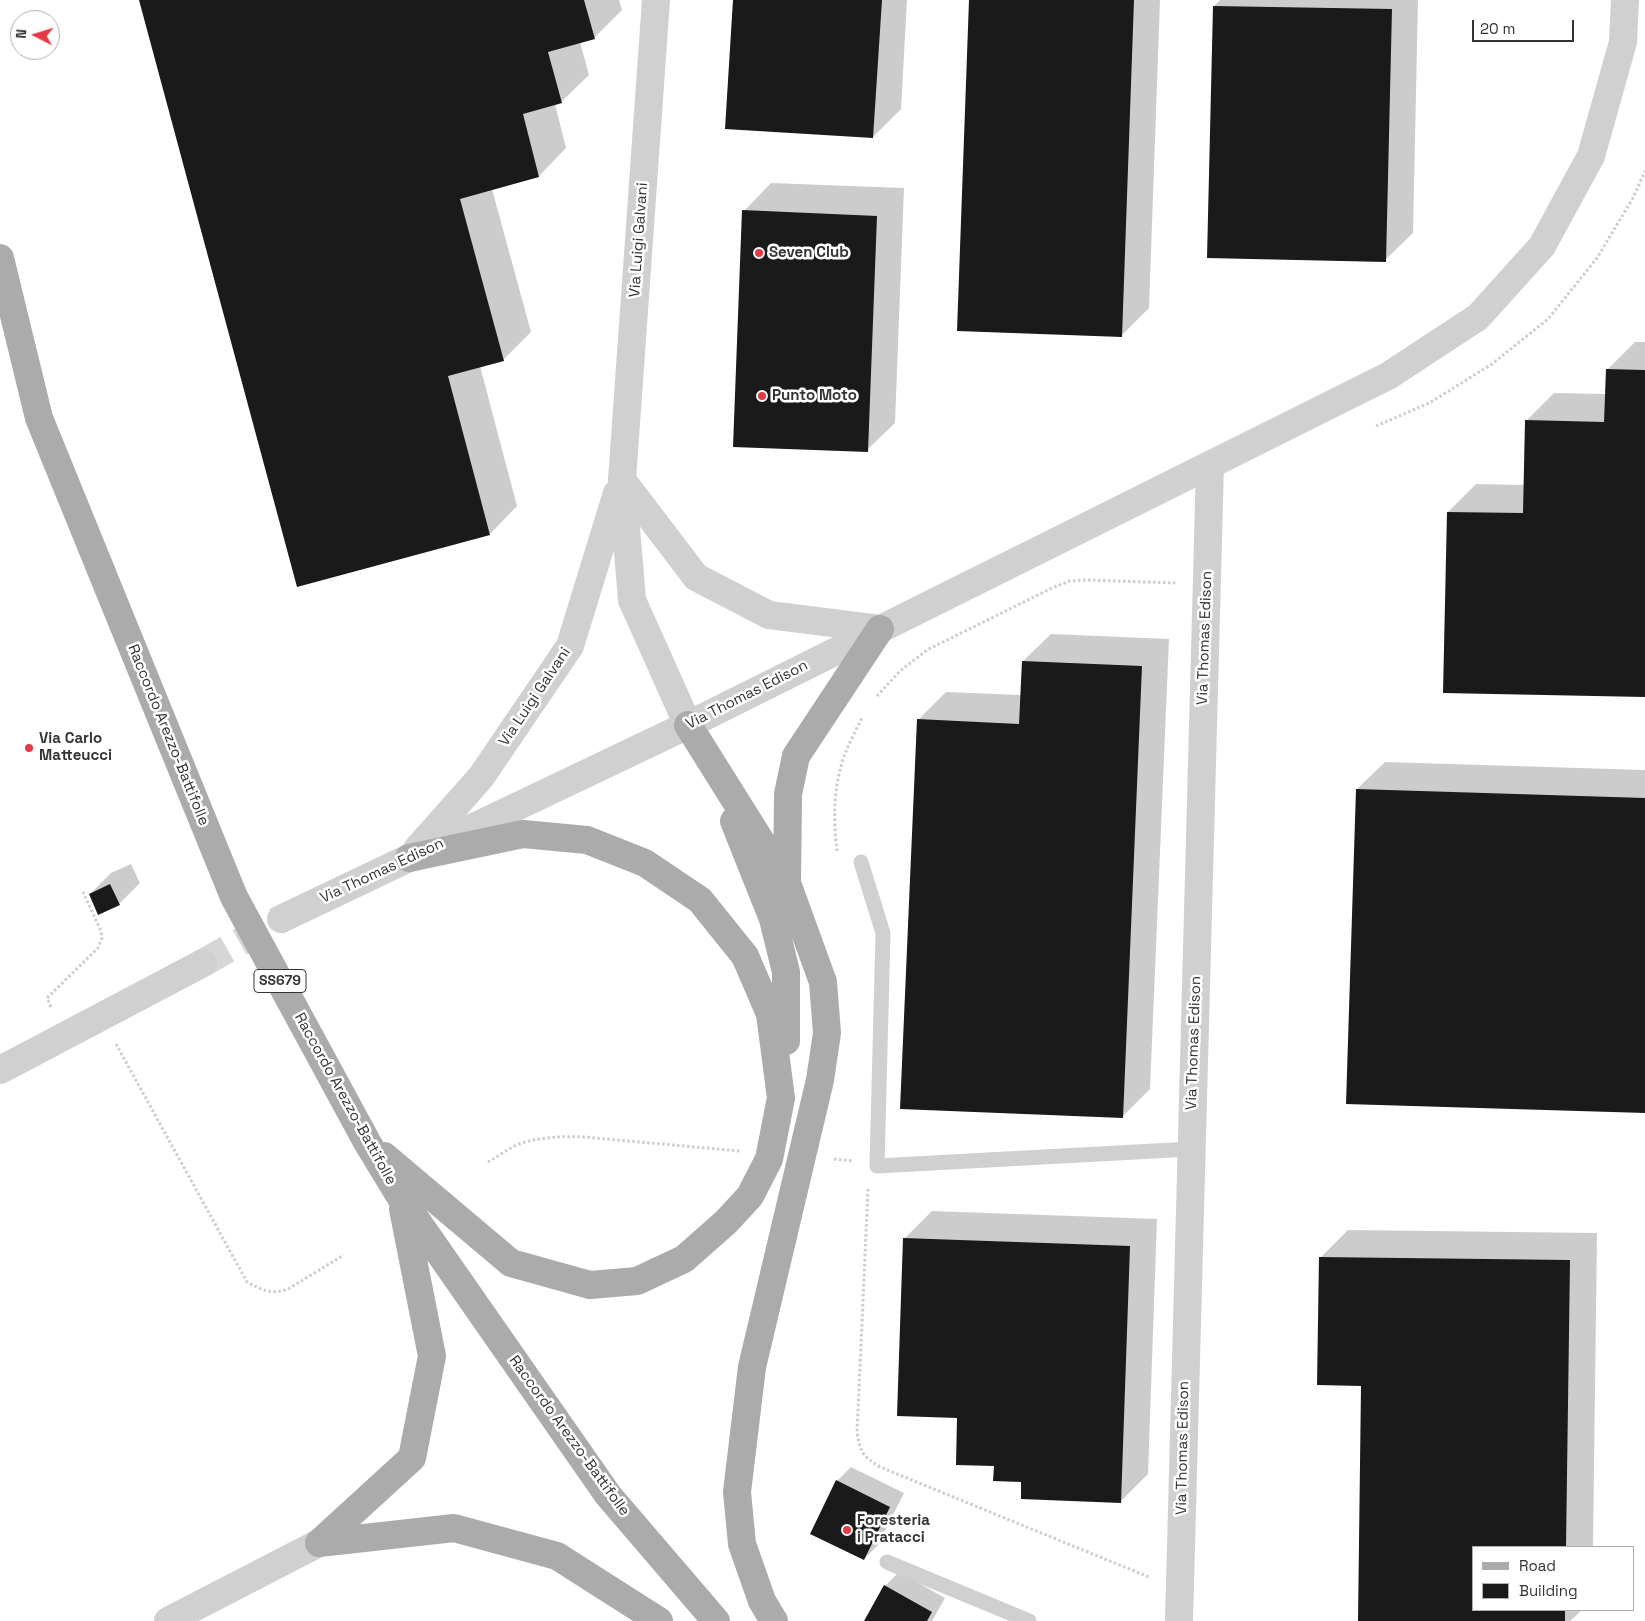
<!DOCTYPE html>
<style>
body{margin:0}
#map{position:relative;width:1645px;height:1621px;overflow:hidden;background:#fff;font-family:"Space Grotesk",sans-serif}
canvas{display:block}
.legend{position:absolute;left:1472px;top:1546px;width:162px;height:65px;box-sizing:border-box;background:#fff;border:1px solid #adadad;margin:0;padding:6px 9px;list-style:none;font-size:15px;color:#333}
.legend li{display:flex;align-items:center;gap:10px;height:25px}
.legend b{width:25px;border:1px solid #adadad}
.north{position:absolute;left:10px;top:10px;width:50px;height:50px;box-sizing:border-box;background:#fff;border:1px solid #adadad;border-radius:50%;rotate:275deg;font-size:14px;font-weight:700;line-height:20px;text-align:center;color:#333}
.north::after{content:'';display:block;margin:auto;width:18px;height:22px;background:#e63946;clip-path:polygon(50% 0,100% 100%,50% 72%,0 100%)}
.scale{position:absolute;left:1472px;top:20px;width:102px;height:22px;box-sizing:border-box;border:2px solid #333;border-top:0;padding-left:6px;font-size:15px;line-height:18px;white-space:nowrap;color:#333;-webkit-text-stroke:4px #fff;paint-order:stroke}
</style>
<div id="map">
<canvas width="1645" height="1621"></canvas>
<ul class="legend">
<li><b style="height:6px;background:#ababab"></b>Road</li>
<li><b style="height:14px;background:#1a1a1a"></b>Building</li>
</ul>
<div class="north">N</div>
<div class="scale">20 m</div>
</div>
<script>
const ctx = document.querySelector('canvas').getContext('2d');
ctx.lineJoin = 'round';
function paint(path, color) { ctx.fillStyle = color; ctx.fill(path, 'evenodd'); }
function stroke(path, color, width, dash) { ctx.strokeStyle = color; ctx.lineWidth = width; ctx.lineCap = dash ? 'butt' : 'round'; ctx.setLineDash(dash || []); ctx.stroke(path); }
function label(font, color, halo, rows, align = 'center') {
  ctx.font = font + ' "Space Grotesk",sans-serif'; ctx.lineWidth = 5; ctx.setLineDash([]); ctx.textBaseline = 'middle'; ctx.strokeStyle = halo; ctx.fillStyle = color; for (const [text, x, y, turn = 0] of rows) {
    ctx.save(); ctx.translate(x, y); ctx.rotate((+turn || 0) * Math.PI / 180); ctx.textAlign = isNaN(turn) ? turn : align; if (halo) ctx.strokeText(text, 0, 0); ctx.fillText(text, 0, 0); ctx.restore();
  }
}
const shadow = new Path2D(`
 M141,0H619L622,10L594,38L580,42L589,75L561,102L555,104L566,148L539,176L492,189L531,332L503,360L480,366L517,506L490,534Z
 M735,0H907L901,109L873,137Z
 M970,0H1160L1149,308L1121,336Z
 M1220,0H1418L1413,233L1385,260L1214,6Z
 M771,183L904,188L895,423L867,450L744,211Z
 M1635,342H1645V696L1448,512L1476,484L1525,485L1526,421L1554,393L1606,394L1607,370Z
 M1051,634L1169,639L1150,1089L1122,1117L918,720L946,692L1021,695L1023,661Z
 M1385,762L1645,770V1112L1357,789Z
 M131,864L140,883L119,904L90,894L111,873Z
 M932,1211L1157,1219L1148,1474L1120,1502L1023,1481L995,1465L959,1417L904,1239Z
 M1348,1230L1597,1233L1593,1547H1474V1610H1582L1570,1621H1360L1363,1385L1320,1258Z
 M851,1467L904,1493L878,1545L864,1559L837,1481Z
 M899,1572L945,1598L932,1621H865L885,1586Z`);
const building = new Path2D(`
 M139,0H584L595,39L548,52L562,103L523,114L539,177L460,199L504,361L448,376L490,535L297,587Z
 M733,0H882L873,138L725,129Z
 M969,0H1134L1122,337L957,331Z
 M1213,6L1392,9L1386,262L1207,258Z
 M742,210L877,216L868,452L733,447Z
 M1606,369L1645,370V697L1443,693L1447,512L1523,513L1525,420L1604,422Z
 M1022,661L1142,666L1123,1118L900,1109L917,719L1019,724Z
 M1356,789L1645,798V1113L1346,1104Z
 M110,884L120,905L98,915L89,894Z
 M903,1238L1130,1246L1121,1503L1021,1499V1482L993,1481L994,1466L956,1465L957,1418L897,1416Z
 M1319,1257L1570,1260L1566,1547H1474V1610H1565V1621H1358L1361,1386L1317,1385Z
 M836,1480L890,1507L864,1560L810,1534Z
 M884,1585L932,1612L927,1621H864Z`);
const tertiaryTunnel = new Path2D(`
 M203,963L281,919`);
const path = new Path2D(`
 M1376,426L1431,402L1492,364L1548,319L1597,258L1633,198L1645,171
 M877,696L900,671L927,650L1052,588L1070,581L1086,580L1176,583
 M837,851C833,817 833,782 847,749C851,739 857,728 862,718
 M51,1007L47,998L98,948L102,938L101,931L83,892
 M116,1044L247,1282C261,1290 273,1295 288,1289L344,1255
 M834,1159L853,1161
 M488,1162C499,1156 510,1147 522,1143C542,1137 563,1136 584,1137L739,1151
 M868,1189L857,1433C861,1454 862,1455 880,1467L1149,1577`);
const service = new Path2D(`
 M861,862L883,933L877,1166L1191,1149
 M887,1562L1029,1621`);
const minor = new Path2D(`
 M622,480L696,577L769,615L880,629
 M688,725L1388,376L1478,317L1542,246L1591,156L1623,42L1625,0
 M1179,1621L1210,465`);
const tertiary = new Path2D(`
 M417,849L481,777L570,646L617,493
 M281,919L688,725L632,600L622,480L656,0
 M0,1070L203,963
 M168,1621L319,1543`);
const primary = new Path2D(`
 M0,258L39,418L234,897L367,1142L401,1198L608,1495L716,1621
 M688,725L787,883L823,982L827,1033L820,1080L752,1367L737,1492L742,1544L762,1601L774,1621
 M734,821L773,919L786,972V1041
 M787,883L788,794L796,756L880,629
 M384,1156L511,1263L590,1285L637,1281L684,1259L726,1222L750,1196L769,1159L781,1098L770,1014L745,956L700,900L645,863L587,840L523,834L409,858
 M319,1543L412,1458L432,1356L403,1209
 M319,1543L454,1528L557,1556L659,1621`);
const markers = [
 [759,253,5,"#e63946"],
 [762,396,5,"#e63946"],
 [29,748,5,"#e63946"],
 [847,1530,5,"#e63946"]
];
const shields = [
 [280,981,52]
];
const shieldNames = [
 ["SS679",280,981]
];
const streetNames = [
 ["Via Luigi Galvani",639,240,-86],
 ["Via Thomas Edison",1205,638,-88],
 ["Via Thomas Edison",747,695,-27],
 ["Via Luigi Galvani",535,697,-56],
 ["Raccordo Arezzo-Battifolle",168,735,68],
 ["Via Thomas Edison",382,871,-25],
 ["Via Thomas Edison",1194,1043,-88],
 ["Raccordo Arezzo-Battifolle",345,1099,61],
 ["Raccordo Arezzo-Battifolle",569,1436,54],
 ["Via Thomas Edison",1183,1448,-89]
];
const poiNames = [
 ["Seven Club",769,253],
 ["Punto Moto",772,396],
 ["Via Carlo",39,739],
 ["Matteucci",39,756],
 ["Foresteria",857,1521],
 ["i Pratacci",857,1538]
];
paint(shadow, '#0003');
paint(building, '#1a1a1a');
stroke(tertiaryTunnel, '#d6d6d6', 28, [28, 14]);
stroke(path, '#cdcdcd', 3, [2.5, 2.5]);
stroke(service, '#d0d0d0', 15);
stroke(minor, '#d0d0d0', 28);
stroke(tertiary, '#d0d0d0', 28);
stroke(primary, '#ababab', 28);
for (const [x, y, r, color] of markers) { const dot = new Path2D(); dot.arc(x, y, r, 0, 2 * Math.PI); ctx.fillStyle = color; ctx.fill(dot); stroke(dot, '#fff', 2); }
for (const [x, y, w] of shields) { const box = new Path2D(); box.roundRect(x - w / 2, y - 11.5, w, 23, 4); ctx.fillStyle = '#fff'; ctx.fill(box); stroke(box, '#333', 1); }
label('bold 14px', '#333', null, shieldNames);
label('15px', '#333', '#fff', streetNames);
label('bold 15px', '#333', '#fff', poiNames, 'left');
</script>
